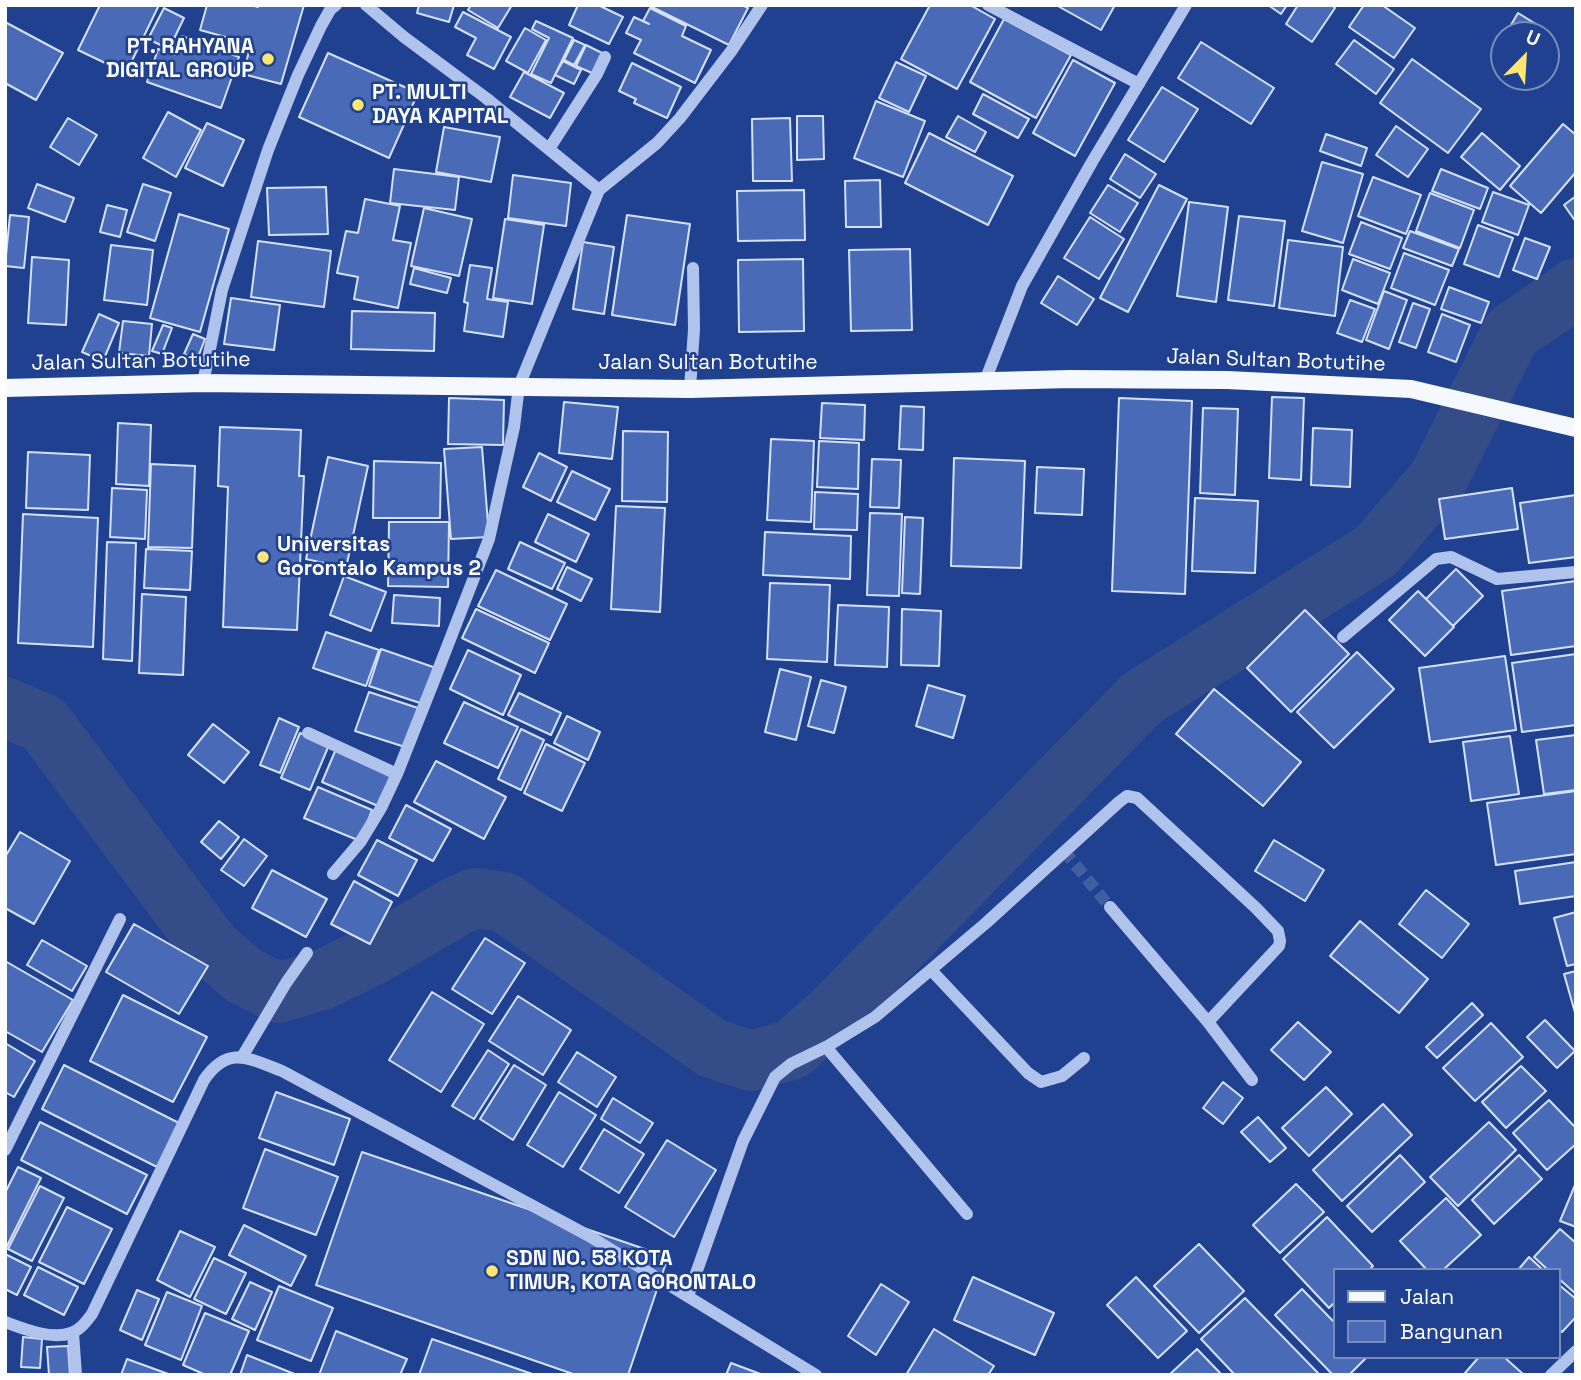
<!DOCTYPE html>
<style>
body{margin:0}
#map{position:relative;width:1581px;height:1380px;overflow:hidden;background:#204190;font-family:"Space Grotesk",sans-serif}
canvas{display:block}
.frame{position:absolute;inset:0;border:7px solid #fff;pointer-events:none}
.legend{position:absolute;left:1333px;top:1268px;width:228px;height:91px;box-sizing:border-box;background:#204190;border:2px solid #798dbc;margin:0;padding:9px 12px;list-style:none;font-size:21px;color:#fff}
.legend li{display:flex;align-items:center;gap:14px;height:35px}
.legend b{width:35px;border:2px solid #798dbc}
.north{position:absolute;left:1490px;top:21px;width:70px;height:70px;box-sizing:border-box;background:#204190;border:2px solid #798dbc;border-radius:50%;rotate:24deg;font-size:19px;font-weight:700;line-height:28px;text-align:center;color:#fff}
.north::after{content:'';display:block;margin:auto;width:24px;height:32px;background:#fae670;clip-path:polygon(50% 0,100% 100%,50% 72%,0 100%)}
</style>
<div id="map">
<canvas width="1581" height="1380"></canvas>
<div class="frame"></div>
<ul class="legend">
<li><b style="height:9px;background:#f6f8ff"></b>Jalan</li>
<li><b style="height:19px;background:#496ab7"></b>Bangunan</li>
</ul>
<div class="north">U</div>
</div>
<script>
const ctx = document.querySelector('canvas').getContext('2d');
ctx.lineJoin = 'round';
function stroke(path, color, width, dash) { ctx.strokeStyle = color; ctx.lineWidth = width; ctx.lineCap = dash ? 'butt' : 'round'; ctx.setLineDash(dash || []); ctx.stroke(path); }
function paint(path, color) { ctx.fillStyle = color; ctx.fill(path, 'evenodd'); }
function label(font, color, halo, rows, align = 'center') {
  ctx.font = font + ' "Space Grotesk",sans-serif'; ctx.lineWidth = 5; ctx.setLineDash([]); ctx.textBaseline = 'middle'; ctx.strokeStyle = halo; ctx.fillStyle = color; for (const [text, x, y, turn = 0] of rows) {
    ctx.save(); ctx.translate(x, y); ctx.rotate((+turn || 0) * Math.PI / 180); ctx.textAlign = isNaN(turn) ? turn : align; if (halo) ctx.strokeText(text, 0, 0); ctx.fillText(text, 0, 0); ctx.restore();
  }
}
const river = new Path2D(`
 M5,707L44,724L211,947L243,975L278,993L324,979L373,955L457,906L475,898L504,902L712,1048L751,1061L791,1050L832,1014L1142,698L1376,551L1438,479L1511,333L1576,288`);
const building = new Path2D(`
 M100,5H159L126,73L78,50Z
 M207,5H250L258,7V5H304L281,84L243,74L251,44L200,30Z
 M419,5H454L449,22L417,13Z
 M471,5H512L498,28L468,10Z
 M578,5H598L623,17L609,44L569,25Z
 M648,5H742L748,8L729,45Z
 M930,5H970L995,19L957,89L901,59Z
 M1056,5H1115L1101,30Z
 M1268,5H1287L1281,14Z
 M1298,5H1332L1335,8L1312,42L1286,24Z
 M1364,5H1382L1415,28L1394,58L1349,27Z
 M164,8L184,18L169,49L148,39Z
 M650,8L686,26L682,36L711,50L695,83L634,53L641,40L626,33L634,17L649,24L643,21Z
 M463,12L511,37L494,69L467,55L476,38L455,27Z
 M1518,13L1549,32L1546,36V35H1505Z
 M1004,19L1071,55L1036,118L970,82Z
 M536,21L573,38L551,83L531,74L549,38L532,29Z
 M5,22L63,53L36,100L5,83Z
 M525,28L546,40L528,73L506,61Z
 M182,36L239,57L221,108L147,82L158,49L175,55Z
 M574,40L585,45L574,65L564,60Z
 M1354,40L1394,69L1376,94L1336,64Z
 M1201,42L1274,88L1251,124L1178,78Z
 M586,45L602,53L592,73L576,66Z
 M328,53L418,93L389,158L299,117Z
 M1412,59L1481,109L1448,153L1380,103Z
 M1073,60L1115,83L1075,156L1033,133Z
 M563,61L581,70L574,84L555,75Z
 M896,62L926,76L909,112L879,98Z
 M632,63L681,87L667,118L634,103L636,99L619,91Z
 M524,72L564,93L550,118L510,97Z
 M1162,87L1198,109L1164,162L1128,140Z
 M983,94L1029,119L1018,138L973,114Z
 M876,101L925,121L903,177L854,158Z
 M168,112L201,130L176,177L143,158Z
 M797,116H823L824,159L797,160Z
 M958,116L986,132L975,152L946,137Z
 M68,118L97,135L79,165L50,147Z
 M790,118L792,181H753L752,119Z
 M207,123L244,140L223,186L185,168Z
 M1563,124L1576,135V172L1541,213L1510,186Z
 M1396,126L1428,149L1408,177L1376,155Z
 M444,127L500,137L491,182L436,172Z
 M929,133L1013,176L988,225L905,183Z
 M1482,133L1520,166L1500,190L1461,157Z
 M1326,134L1367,148L1361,166L1320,151Z
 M1125,154L1156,174L1140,198L1110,179Z
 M1322,162L1363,174L1343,243L1302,231Z
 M394,169L459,177L455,210L390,203Z
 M1441,169L1488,188L1480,209L1432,191Z
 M513,175L571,183L566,226L508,218Z
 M1373,177L1421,195L1406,234L1358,216Z
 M880,180L881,227H846L845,181Z
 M37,184L74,198L65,222L28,208Z
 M143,184L171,193L155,241L127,232Z
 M1108,185L1138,203L1120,232L1090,213Z
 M1159,185L1187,199L1128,312L1100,298Z
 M326,187L328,234L269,235L267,188Z
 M804,190L805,240L738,241L737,191Z
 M1493,192L1529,205L1518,235L1482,222Z
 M1430,193L1474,210L1460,248L1416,231Z
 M1576,196V222L1564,205Z
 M365,199L400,206L393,240L411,243L398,308L354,299L358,277L337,273L346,231L358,233Z
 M1189,202L1228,207L1216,302L1177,296Z
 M107,205L127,210L120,237L100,232Z
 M424,208L472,219L459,276L411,266Z
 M179,214L229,229L200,332L150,318Z
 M10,215L29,217L24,268L5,266Z
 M627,215L690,224L675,325L612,315Z
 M1239,216L1285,221L1274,306L1228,300Z
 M1090,217L1124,239L1099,279L1064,258Z
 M505,219L544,225L532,304L493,298Z
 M1361,222L1402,238L1390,269L1349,254Z
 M1478,225L1513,238L1499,277L1464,264Z
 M1410,231L1459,249L1452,266L1403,248Z
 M1525,238L1550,247L1537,279L1513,270Z
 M1288,240L1343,247L1335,316L1279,308Z
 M258,241L331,251L324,307L251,297Z
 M583,242L614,247L604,314L573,309Z
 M111,245L153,250L147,305L104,300Z
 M910,249L912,330L851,331L849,250Z
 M1404,253L1449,270L1435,305L1391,288Z
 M32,257L69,260L66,325L28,323Z
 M803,259L804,331L739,332L738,260Z
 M1353,259L1390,273L1378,304L1342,290Z
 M470,265L492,268L487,299L508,302L503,337L464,331L468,303L464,302Z
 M414,268L451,278L447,293L410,284Z
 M1058,276L1094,299L1077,325L1041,303Z
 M1449,287L1489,302L1481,323L1441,309Z
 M1384,291L1407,300L1389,349L1366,340Z
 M231,298L280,305L274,350L224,344Z
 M1350,300L1375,309L1362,342L1337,333Z
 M1413,303L1430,309L1416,348L1399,342Z
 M352,311L435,313L434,351L351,349Z
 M99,314L119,323L103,361L82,352Z
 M1442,314L1470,325L1456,362L1428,352Z
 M123,321L152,324L149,356L119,353Z
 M163,325L172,328L162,354L152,351Z
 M193,334L205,339L197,360L184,354Z
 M1272,397L1304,398L1301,480L1269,478Z
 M449,398L504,400L503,445L448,444Z
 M1119,398L1192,401L1185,594L1112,591Z
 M564,402L618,407L612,459L559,453Z
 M822,403L865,405L864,440L820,438Z
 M901,406L924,407L923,450L899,449Z
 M1203,408L1238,409L1235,495L1200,493Z
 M118,423L151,425L149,486L116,484Z
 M220,427L301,430L299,476H304L297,630L223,627L228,487L218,486Z
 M1313,428L1352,430L1350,487L1311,485Z
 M623,431L668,432L667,502L622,501Z
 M771,439L814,441L811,522L767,520Z
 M819,441L859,443L858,489L817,487Z
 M482,447L489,537L451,539L444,449Z
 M28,452L90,455L88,510L26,508Z
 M539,453L567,467L551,501L523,487Z
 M328,457L368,466L346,568L306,559Z
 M954,458L1025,461L1021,568L951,566Z
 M872,459L901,460L899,508L870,507Z
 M374,461L441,463L440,518H373Z
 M151,464L195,466L192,548L148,547Z
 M1037,467L1084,469L1082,515L1035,513Z
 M572,471L610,489L595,520L557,502Z
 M112,488L147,490L145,539L110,537Z
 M1512,488L1518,529L1445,539L1439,499Z
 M815,492L858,494L857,530L814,529Z
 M1576,495V557L1529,563L1520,503Z
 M1195,498L1258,501L1255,573L1192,571Z
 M616,506L665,508L660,612L611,609Z
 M870,513L902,514L899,596L867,595Z
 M23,514L98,518L93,647L18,643Z
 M548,514L589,534L576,562L535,542Z
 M905,517L923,518L920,594L902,593Z
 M389,522H449L448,587L388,586Z
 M765,532L851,536L850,579L763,575Z
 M107,542L136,543L132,661L103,659Z
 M520,542L565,563L552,589L508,569Z
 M146,549L192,551L190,590L144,588Z
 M567,567L592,579L581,601L557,589Z
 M1456,569L1483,596L1453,626L1426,599Z
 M496,570L567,604L550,640L478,606Z
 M344,576L386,592L371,631L330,615Z
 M1576,581V646L1511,655L1502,591Z
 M770,583L830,585L827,662L767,659Z
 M1418,591L1454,627L1425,656L1389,620Z
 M142,594L186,597L183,675L139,673Z
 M394,595L440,598L439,626L392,623Z
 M838,605L889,607L887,667L835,665Z
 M476,609L549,643L535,673L462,638Z
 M902,609L941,611L939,666L901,665Z
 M1305,610L1349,654L1291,712L1247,668Z
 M326,632L379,650L366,686L313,668Z
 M381,649L436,668L423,704L369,686Z
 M468,650L521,675L503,715L450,689Z
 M1357,652L1394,689L1334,748L1297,712Z
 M1576,654V725L1522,732L1512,663Z
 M1505,656L1516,730L1430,742L1419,668Z
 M780,669L811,677L796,740L765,732Z
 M821,680L846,687L834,733L808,726Z
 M928,685L965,696L953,738L916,726Z
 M1214,689L1301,762L1263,806L1176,734Z
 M369,692L418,708L405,747L355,731Z
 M519,693L561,713L551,735L508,715Z
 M464,702L518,727L498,768L444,743Z
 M567,716L600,732L588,760L554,743Z
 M279,718L299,727L280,773L260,765Z
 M213,724L249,752L224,783L188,755Z
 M521,729L544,740L521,790L498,779Z
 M300,733L329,745L310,790L281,778Z
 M1576,735V790L1544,794L1536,740Z
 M1510,736L1519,794L1471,801L1463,742Z
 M546,744L585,763L562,811L524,793Z
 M336,749L392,773L378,806L322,782Z
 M436,761L506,797L484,839L414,802Z
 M318,787L372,810L360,841L304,818Z
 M1576,791V854L1496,865L1487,803Z
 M406,805L451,829L433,861L389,838Z
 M219,821L239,837L221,859L201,842Z
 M20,832L70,861L34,924L5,908V857Z
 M244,839L267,856L244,886L221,870Z
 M377,840L417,860L398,896L358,875Z
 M1274,840L1324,870L1305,901L1255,871Z
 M1576,862V896L1520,904L1515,871Z
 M272,870L327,899L306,937L252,908Z
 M354,881L392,902L370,944L331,924Z
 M1426,890L1469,924L1442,958L1399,924Z
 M1576,912V964L1567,966L1554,918Z
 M1360,921L1428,979L1399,1013L1330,956Z
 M134,924L208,966L179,1014L106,972Z
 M485,938L525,963L492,1014L452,989Z
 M42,940L87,966L72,991L27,965Z
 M5,961L73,1000L42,1052L5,1031Z
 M1576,971V1016L1564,974Z
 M432,992L484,1024L441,1092L389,1060Z
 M123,995L207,1037L173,1102L90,1061Z
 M518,996L571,1030L543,1075L489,1041Z
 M1472,1003L1483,1015L1437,1058L1426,1047Z
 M1545,1020L1575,1051L1557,1068L1527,1037Z
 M1298,1022L1331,1052L1304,1080L1271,1050Z
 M1491,1023L1523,1057L1475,1101L1443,1068Z
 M5,1043L35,1061L14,1097L5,1092Z
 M488,1050L509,1064L474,1119L452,1106Z
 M577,1052L616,1077L597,1107L558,1082Z
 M64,1065L179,1123L157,1167L42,1109Z
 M514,1065L546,1085L513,1140L480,1119Z
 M1521,1066L1546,1091L1506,1128L1482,1102Z
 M1223,1082L1243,1098L1223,1124L1203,1108Z
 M1326,1087L1352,1114L1309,1156L1282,1128Z
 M276,1092L350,1119L334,1165L259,1138Z
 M559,1092L596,1115L563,1167L527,1145Z
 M613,1098L653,1123L640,1143L601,1119Z
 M1549,1100L1576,1128V1144L1547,1170L1513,1133Z
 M1383,1104L1412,1135L1342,1201L1313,1170Z
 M1258,1117L1286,1148L1270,1162L1241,1132Z
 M40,1122L147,1175L127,1214L21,1160Z
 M1489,1122L1516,1150L1458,1206L1430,1177Z
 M604,1129L644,1154L619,1193L580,1169Z
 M667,1140L716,1170L674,1237L625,1207Z
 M265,1149L338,1177L316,1235L243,1208Z
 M362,1152L668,1257L628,1375H576L316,1285Z
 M1400,1155L1425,1182L1372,1232L1347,1206Z
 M1519,1155L1542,1179L1494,1224L1472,1200Z
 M18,1167L41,1178L6,1248L5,1193Z
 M1296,1184L1324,1212L1280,1253L1253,1225Z
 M1575,1185L1576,1186V1227L1560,1221Z
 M40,1186L64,1198L32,1261L8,1249Z
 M1446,1198L1481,1235L1443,1270H1427L1400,1241Z
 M67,1207L112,1229L84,1284L39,1262Z
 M1327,1217L1373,1266L1369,1270H1334V1303L1329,1308L1283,1259Z
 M244,1225L306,1256L291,1286L229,1255Z
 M1560,1229L1576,1243V1294L1558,1278V1270H1548L1534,1257Z
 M180,1231L215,1247L190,1297L157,1280Z
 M1199,1244L1244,1291L1199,1333L1154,1286Z
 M5,1254L31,1267L17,1295L5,1289Z
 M1529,1257L1543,1270H1518Z
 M214,1258L246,1273L226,1314L194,1299Z
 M38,1267L78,1287L64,1315L24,1295Z
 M973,1277L1054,1313L1035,1355L954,1320Z
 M1136,1277L1187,1331L1158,1358L1107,1305Z
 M250,1282L272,1292L255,1330L232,1319Z
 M881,1284L909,1302L876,1355L848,1336Z
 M1558,1284L1576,1299V1317L1562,1332L1558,1329Z
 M279,1286L333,1308L311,1361L257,1340Z
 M1302,1289L1334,1322V1357H1367L1349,1375H1333L1275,1315Z
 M137,1290L159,1299L142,1340L120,1330Z
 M167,1292L202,1306L181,1360L145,1345Z
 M1245,1298L1318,1373L1316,1375H1235L1201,1339Z
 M205,1313L249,1331L230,1375H206L183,1365Z
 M934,1329L994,1366L988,1375H906Z
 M336,1331L407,1359L400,1375H319Z
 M23,1337L42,1339L40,1368L21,1367Z
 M432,1339L535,1375H419Z
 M68,1346L70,1375H49L47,1347Z
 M1197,1349L1222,1375H1169Z
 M247,1355L297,1375H240Z
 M1479,1357H1504L1523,1374L1466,1375L1465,1373Z
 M127,1359L171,1375H121Z
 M731,1363L763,1375H726Z`);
const minorTunnel = new Path2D(`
 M1064,851L1110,907`);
const minor = new Path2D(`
 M366,5L404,37L486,98L599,190
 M988,5L1139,84
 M549,149L597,74L605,57
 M985,381L1022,286L1092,162L1186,5
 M203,383L222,290L268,150L298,75L321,26L330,10L336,5
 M690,389L694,329L693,268
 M1343,637L1436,559L1451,557L1497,579L1576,572
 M308,733L397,774
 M333,874L361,841L381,808L397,774L435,678L489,539L514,427L519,386L599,190L657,143L680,118L732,50L762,5
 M931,970L1028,1073L1041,1082L1062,1076L1084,1058
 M1208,1022L1252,1080
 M826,1047L967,1214
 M242,1057L286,983L307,953
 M5,1150L120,919
 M688,1296L743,1141L775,1077L791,1064L826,1047L875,1017L986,923L1119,802L1127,796L1137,798L1256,908L1278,931L1280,941L1279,946L1208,1022L1110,907
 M5,1322C24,1329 51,1340 71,1333C80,1330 86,1322 92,1314L204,1080C228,1045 248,1058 282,1071L589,1236L816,1375
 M73,1333L76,1375
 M1551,1375L1576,1351`);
const major = new Path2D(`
 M5,388L203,383L690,389L1070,379L1227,380L1411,389L1576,428`);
const markers = [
 [268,59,7,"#fae670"],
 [358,105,7,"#fae670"],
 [263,557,7,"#fae670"],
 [492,1271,7,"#fae670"]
];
const poiNames = [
 ["PT. RAHYANA",254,47,"right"],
 ["DIGITAL GROUP",254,71,"right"],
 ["PT. MULTI",372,93],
 ["DAYA KAPITAL",372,117],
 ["Universitas",277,545],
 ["Gorontalo Kampus 2",277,569],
 ["SDN NO. 58 KOTA",506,1259],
 ["TIMUR, KOTA GORONTALO",506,1283]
];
const streetNames = [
 ["Jalan Sultan Botutihe",1276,361,2],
 ["Jalan Sultan Botutihe",141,362,-1],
 ["Jalan Sultan Botutihe",708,363]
];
stroke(river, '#344c87', 60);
paint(building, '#496ab7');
stroke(building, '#d5e1f9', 2);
stroke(minorTunnel, '#415ea1', 12, [12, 6]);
stroke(minor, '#b0c3ed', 12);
stroke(major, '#f6f8ff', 18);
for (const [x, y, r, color] of markers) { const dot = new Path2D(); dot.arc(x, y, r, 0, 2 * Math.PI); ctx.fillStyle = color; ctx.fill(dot); stroke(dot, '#204190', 2.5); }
label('bold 21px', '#fff', '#204190', poiNames, 'left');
label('21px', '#fff', '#204190', streetNames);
</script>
